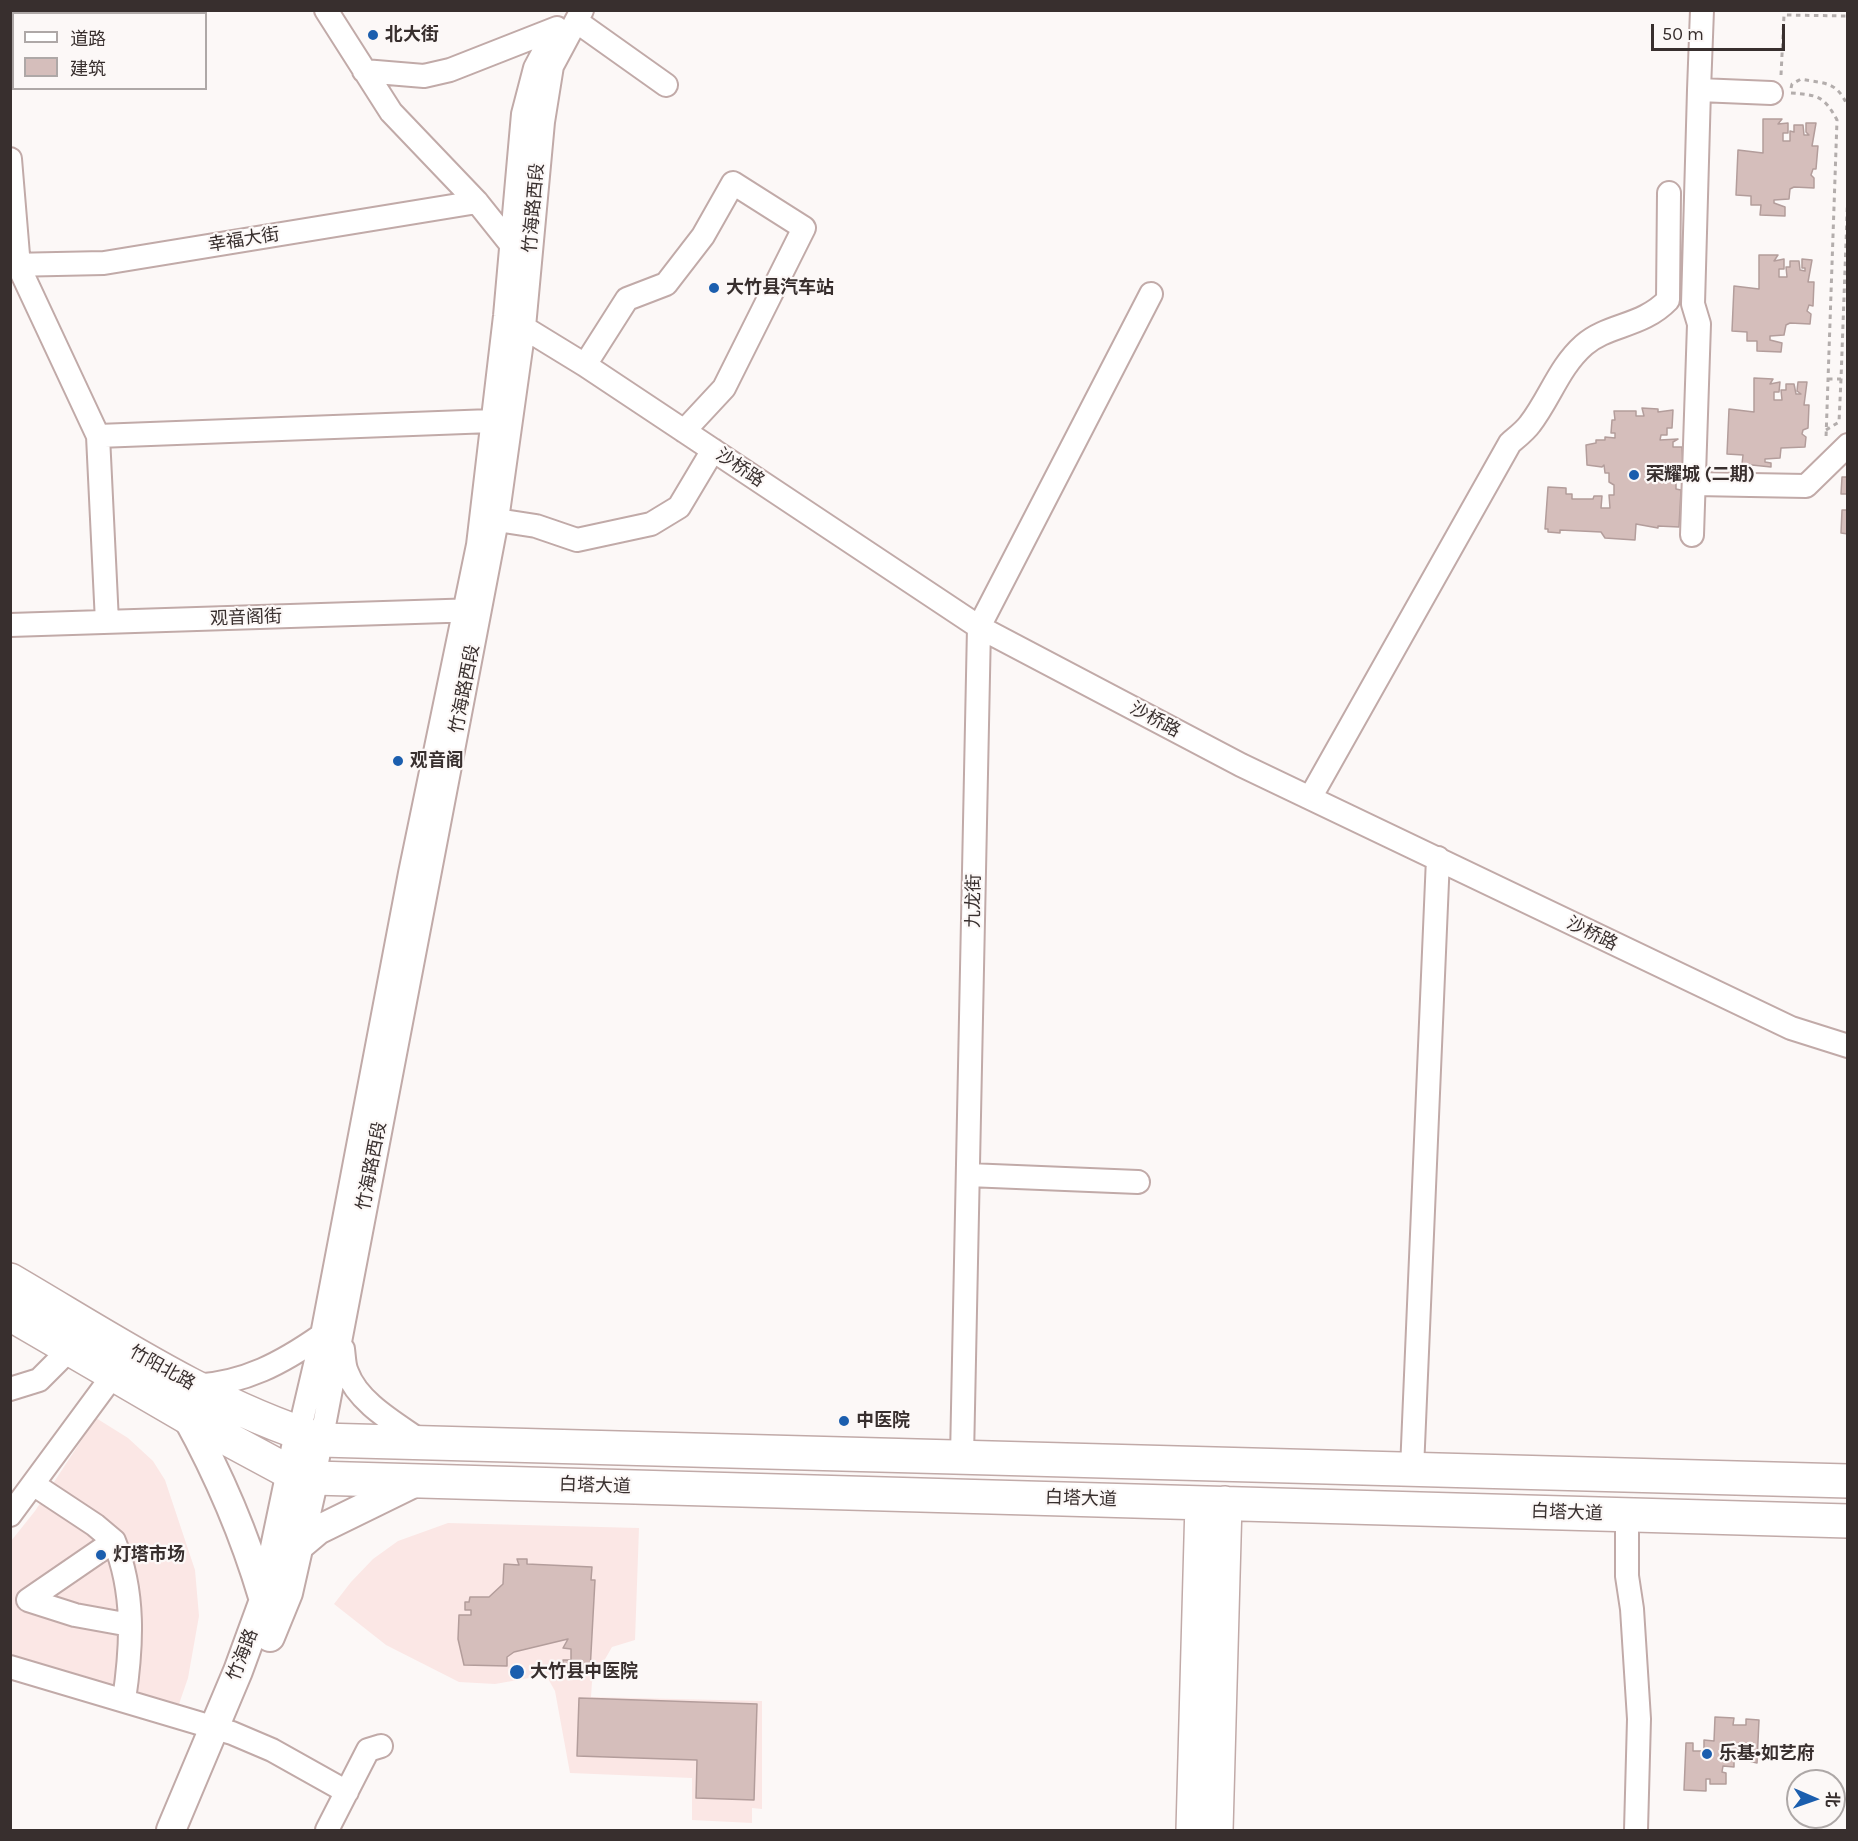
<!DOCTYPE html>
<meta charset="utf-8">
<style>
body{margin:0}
#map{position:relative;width:1858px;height:1841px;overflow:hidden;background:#fcf8f7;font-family:Karla,"Noto Sans SC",sans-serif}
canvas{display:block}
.frame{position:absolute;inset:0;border:12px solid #382f2e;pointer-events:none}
.legend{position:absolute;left:12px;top:12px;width:195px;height:78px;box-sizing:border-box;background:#fcf8f7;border:2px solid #aea8a7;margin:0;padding:8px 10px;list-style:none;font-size:18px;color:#382f2e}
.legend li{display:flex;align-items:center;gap:12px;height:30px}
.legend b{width:30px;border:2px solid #aea8a7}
.north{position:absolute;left:1786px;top:1769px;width:60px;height:60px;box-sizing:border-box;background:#fcf8f7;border:2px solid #aea8a7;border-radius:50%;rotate:92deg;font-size:16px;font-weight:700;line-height:24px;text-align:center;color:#382f2e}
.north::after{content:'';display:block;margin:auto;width:21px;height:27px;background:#1b5eae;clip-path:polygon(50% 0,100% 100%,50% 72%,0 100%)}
.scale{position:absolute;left:1651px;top:24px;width:134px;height:27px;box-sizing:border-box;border:3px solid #382f2e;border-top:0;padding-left:8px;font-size:18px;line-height:21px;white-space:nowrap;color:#382f2e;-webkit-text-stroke:4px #fcf8f7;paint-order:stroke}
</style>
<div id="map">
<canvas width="1858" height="1841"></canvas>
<div class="frame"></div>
<ul class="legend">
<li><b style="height:8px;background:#fff"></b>道路</li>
<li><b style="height:16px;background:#d5bebb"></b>建筑</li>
</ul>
<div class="north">北</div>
<div class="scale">50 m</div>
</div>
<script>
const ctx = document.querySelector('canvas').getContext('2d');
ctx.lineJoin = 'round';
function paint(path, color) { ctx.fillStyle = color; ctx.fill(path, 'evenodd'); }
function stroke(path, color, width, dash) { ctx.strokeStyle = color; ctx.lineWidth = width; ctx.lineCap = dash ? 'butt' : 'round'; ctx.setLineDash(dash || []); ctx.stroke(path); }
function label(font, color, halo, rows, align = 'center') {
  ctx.font = font + ' Karla,"Noto Sans SC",sans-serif'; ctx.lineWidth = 4.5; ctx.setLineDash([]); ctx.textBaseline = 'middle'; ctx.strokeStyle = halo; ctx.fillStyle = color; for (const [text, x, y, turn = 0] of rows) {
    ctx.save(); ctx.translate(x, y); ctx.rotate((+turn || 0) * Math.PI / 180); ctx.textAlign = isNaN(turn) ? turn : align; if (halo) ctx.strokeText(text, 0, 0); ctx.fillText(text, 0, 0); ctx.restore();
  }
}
const built = new Path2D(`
 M96,1418L128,1438L153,1461L165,1480L195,1570L199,1616L188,1678L179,1704L11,1658V1541L35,1511Z
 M448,1523L639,1528L635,1640L612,1647L592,1682L591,1697L762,1701V1809L752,1808V1823L692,1820V1778L570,1773L555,1691L546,1675L495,1684L459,1682L386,1645L334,1604L351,1582L373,1559L398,1541Z`);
const building = new Path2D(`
 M1763,119H1782L1778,124L1788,123V133H1783V141H1790V131L1794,132V125H1803L1804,135H1809L1806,132V123H1816L1812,146H1818L1816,169H1813L1811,175L1814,178V188L1794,187L1790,189L1789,199L1774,200V203L1785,207V216L1760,215L1761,205H1751V196L1736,195L1738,150L1763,153Z
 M1759,255H1778L1774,261L1784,259V269H1779V277H1787L1786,267H1790V261H1799L1800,270L1805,271V268H1802V259L1812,260L1808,282H1814L1813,306L1809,305L1807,311L1811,314L1810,324L1790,323L1786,325L1784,335L1770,336V340L1782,343L1781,352L1757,351V341H1747V332L1732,331L1734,286L1759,289Z
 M1754,378L1773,379L1770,384L1780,382L1779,392H1774V400H1782L1781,390H1786V384H1794L1796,394H1801L1797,391L1798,382H1807L1804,405H1809L1808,428L1803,430L1802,434L1806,437L1805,447L1781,448L1780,458L1765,459V462L1771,463V467L1742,464L1743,455L1727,454L1729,409L1754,412Z
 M1642,408L1658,409V412L1673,410L1672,428H1667V435H1661L1660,440L1678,439L1673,442V447H1682L1683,466H1669L1668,472H1660V477H1668L1672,483H1676V489L1681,490L1679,527L1658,526V528L1636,524L1635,540L1605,538L1601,532L1560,530V533L1548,532V529H1545L1548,487L1566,488V494H1572V499H1593L1594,496H1602L1601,508H1610L1609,495H1614V485L1609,482V473H1605L1604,465L1602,467L1587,465L1586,445L1596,443V440H1605V437L1615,438V433H1611L1612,420H1615L1614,411H1636V416H1644Z
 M1842,477H1848V494H1841Z
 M1842,510H1848V534L1841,533Z
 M517,1559H527V1564L592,1567L591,1580H595L590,1671L562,1670L563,1660H571V1649L563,1648L568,1639L514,1652L507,1657V1666L464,1665L458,1639L459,1615H471V1610H465V1602H469L470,1597H489L503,1584L504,1564L519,1565Z
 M579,1698L757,1704L754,1800L696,1798L697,1760L577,1756Z
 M1715,1717L1734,1718L1733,1725H1746V1719L1759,1720L1757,1763L1741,1759V1756H1737V1750H1729V1758H1734V1767L1723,1766L1722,1772L1726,1773V1784H1710V1779H1706V1791L1684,1790L1686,1743H1693V1751H1704V1740L1714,1741Z`);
const path = new Path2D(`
 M1781,75L1784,15L1848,16
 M1791,88L1792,84L1801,79C1826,84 1837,81 1848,107
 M1791,93C1818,95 1824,96 1837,120L1826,438
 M1828,379H1841L1848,189
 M1826,430L1839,422L1841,379`);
const minor = new Path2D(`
 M326,10L391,112L477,202L517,252
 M1702,10L1699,90L1771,93
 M576,21L666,85
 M364,71L424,76L450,70L557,28
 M10,159L19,267
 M11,257L19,267L98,436
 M10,265L104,263L477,202
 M505,316L585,365L979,627L1241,765L1791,1028L1848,1046
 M585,365L627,299L666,284L703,236L733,183L804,228L724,388L684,431
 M1695,484L1806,486L1848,445
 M497,520L536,526L577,540L651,524L679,507L713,450
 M1692,535L1699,324L1693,304L1699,90
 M107,622L98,436L491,421
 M10,625L477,610
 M1310,798L1510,443C1517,437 1525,431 1530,424C1550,398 1559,367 1584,345C1608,324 1642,327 1668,300L1669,193
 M968,1175L1138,1182
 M343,1349C344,1356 344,1366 347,1372C358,1403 397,1424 422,1442
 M195,1386C245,1383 282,1363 322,1335
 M10,1389L39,1380L70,1349
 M299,1433L322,1335L410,873L478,545L505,316L523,114L535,68L551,38
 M962,1457L979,627L1151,294
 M1412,1469L1438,858
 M314,1478L497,520L524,327L543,122L552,66L582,10
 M33,1484L95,1525L114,1541
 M10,1515L114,1374
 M1627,1515V1576L1632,1609L1639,1719L1636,1830
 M10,1667L232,1733L272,1750L347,1792
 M124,1700C132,1646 135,1592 114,1541L28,1600L75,1615L130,1625
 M327,1830L368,1750L381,1746`);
const major = new Path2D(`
 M187,1417C219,1475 244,1533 263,1597
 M299,1546L318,1530L418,1481
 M270,1637L288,1593L314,1478
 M171,1830L238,1671L264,1600L299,1433`);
const highway = new Path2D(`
 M10,1280C111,1339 209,1405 321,1440L1848,1481
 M10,1314L187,1417L291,1473L314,1478L1848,1521
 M1193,1830L1202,1503
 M1216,1830L1225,1503`);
const markers = [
 [373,35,6,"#1b5eae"],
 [714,288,6,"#1b5eae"],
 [1634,475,6,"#1b5eae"],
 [398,761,6,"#1b5eae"],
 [844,1421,6,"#1b5eae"],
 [101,1555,6,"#1b5eae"],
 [517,1672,8,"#1b5eae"],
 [1707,1754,6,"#1b5eae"]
];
const poiNames = [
 ["北大街",385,35],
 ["大竹县汽车站",726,288],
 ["荣耀城 (二期)",1646,475],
 ["观音阁",410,761],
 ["中医院",856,1421],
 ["灯塔市场",113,1555],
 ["大竹县中医院",530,1672],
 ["乐基•如艺府",1719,1754]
];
const streetNames = [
 ["竹海路西段",534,208,-85],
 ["幸福大街",244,240,-9],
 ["沙桥路",740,468,34],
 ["观音阁街",246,618,-2],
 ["竹海路西段",465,689,-79],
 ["沙桥路",1155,720,28],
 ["九龙街",974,901,-89],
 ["沙桥路",1592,934,26],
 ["竹海路西段",372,1166,-79],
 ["竹阳北路",162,1368,29],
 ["白塔大道",595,1486,2],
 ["白塔大道",1081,1499,2],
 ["白塔大道",1567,1513,2],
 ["竹海路",243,1655,-69]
];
paint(built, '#fbe7e5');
paint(building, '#d5bebb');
stroke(building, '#b39d9b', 1.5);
stroke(minor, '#c1aaa8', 26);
stroke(major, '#c1aaa8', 32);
stroke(highway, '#c1aaa8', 36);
stroke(path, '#b3adac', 3, [4.5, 4.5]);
stroke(minor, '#fff', 22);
stroke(major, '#fff', 28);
stroke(highway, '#fff', 33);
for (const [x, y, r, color] of markers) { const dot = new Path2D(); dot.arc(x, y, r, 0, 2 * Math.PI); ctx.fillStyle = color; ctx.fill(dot); stroke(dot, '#fcf8f7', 2); }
label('bold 18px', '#382f2e', '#fcf8f7', poiNames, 'left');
label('18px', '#382f2e', '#fcf8f7', streetNames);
</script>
